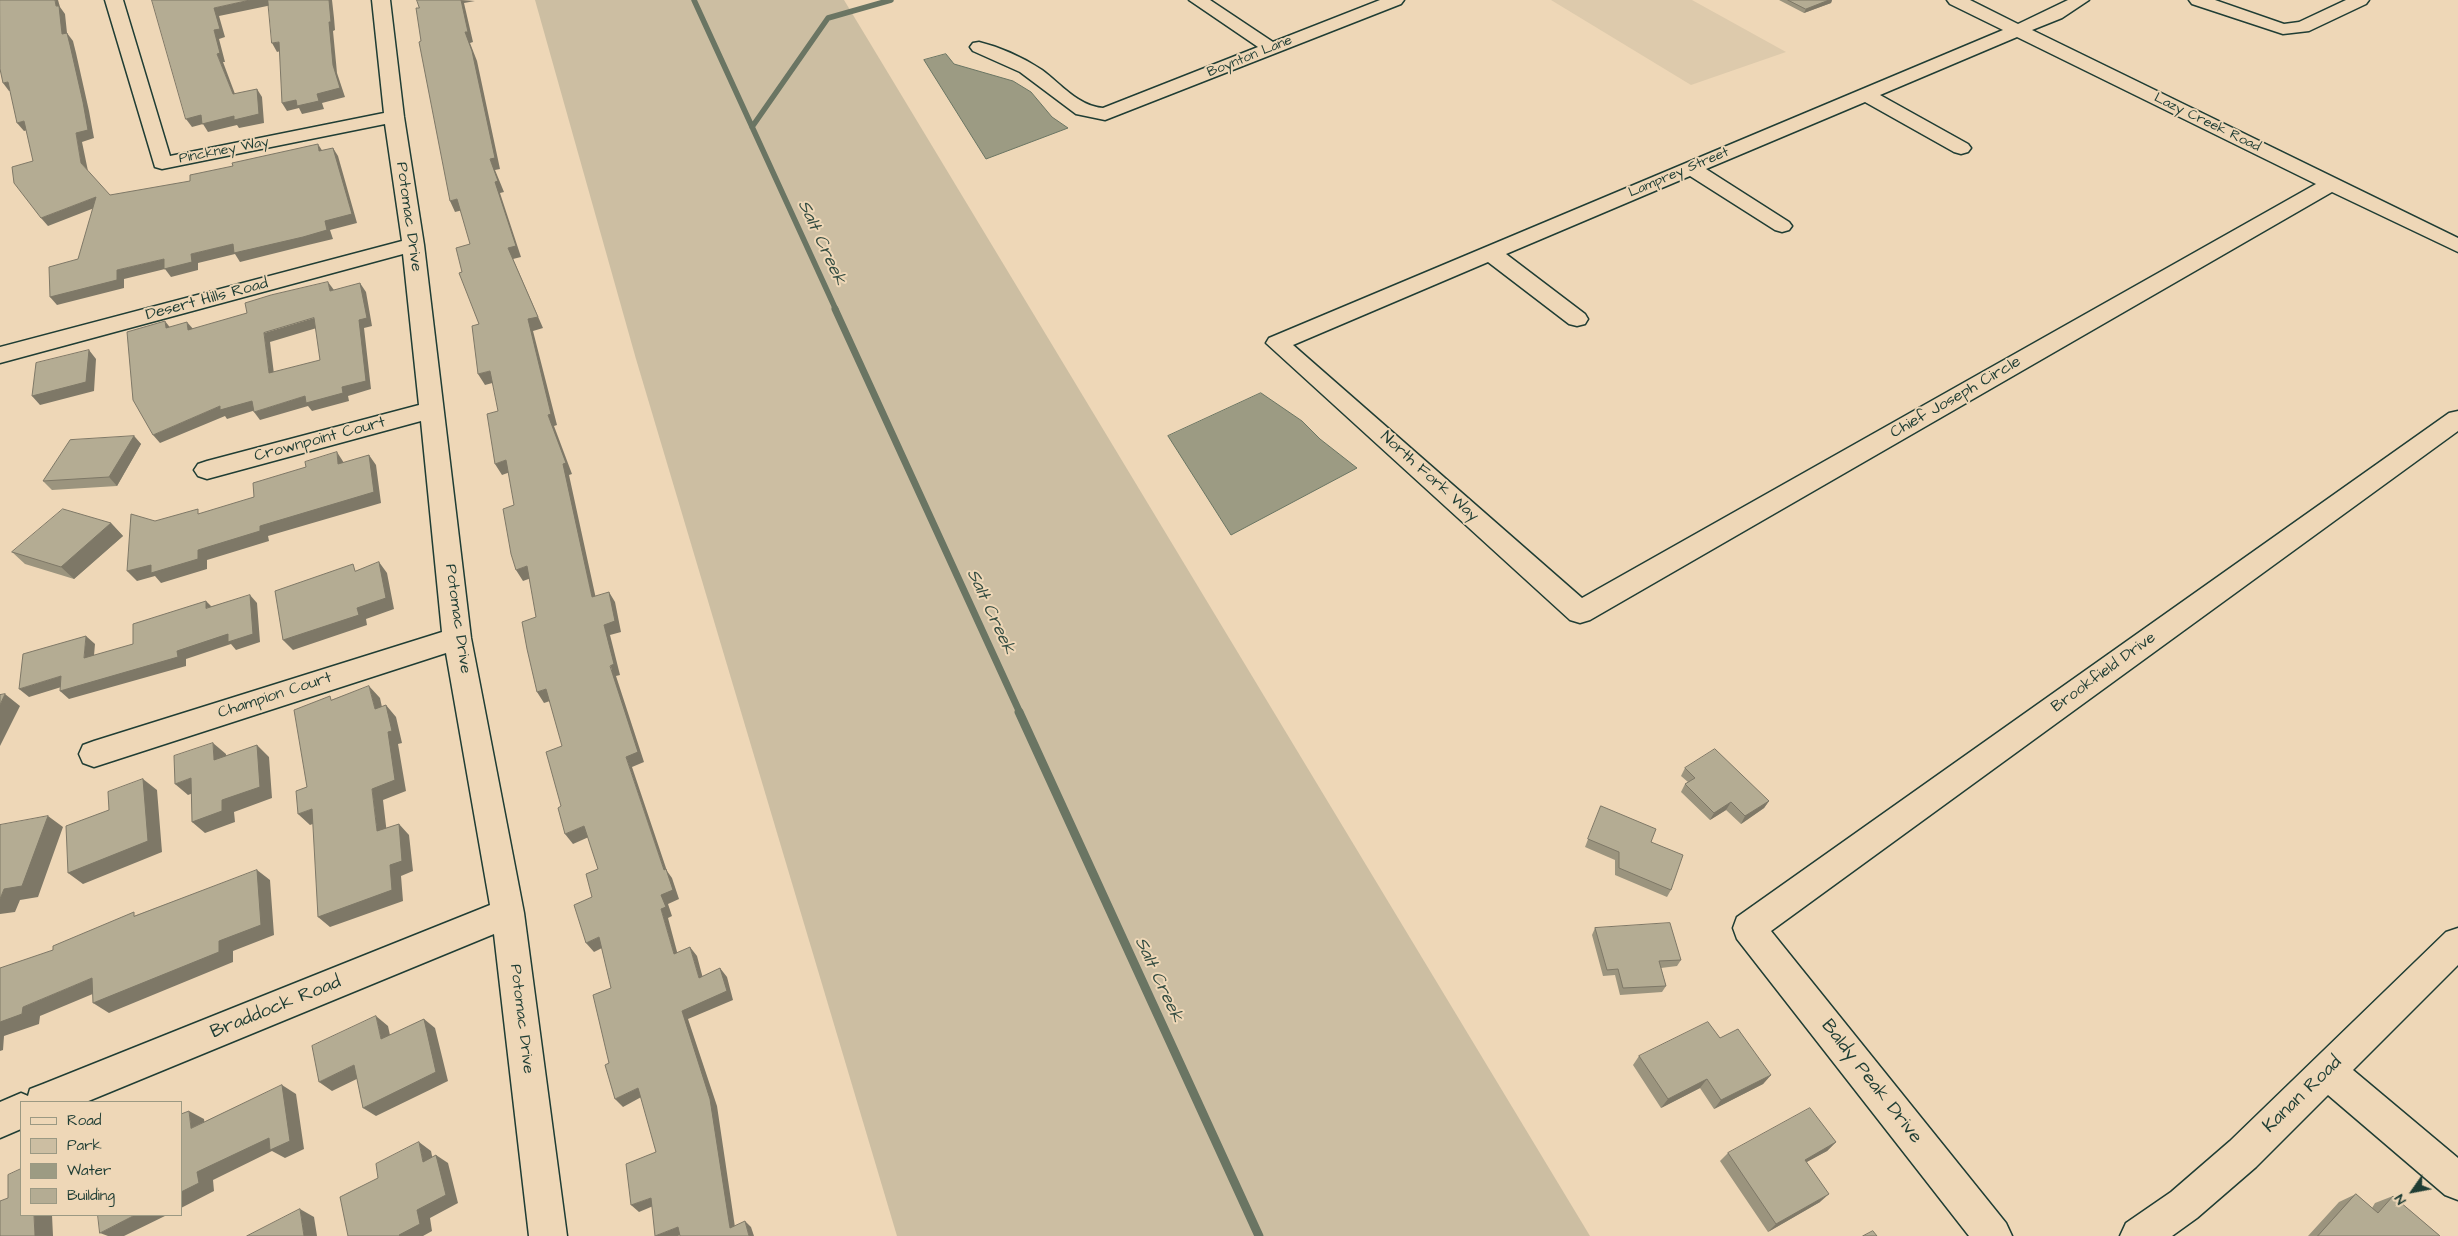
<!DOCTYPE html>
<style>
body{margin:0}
#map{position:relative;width:2458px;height:1236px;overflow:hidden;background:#eed7b7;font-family:"Architects Daughter",sans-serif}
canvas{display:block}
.legend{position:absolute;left:20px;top:1101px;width:162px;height:115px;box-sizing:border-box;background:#eed7b7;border:1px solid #9b9983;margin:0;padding:6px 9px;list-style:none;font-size:15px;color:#1f3d34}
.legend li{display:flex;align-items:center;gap:10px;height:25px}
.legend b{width:25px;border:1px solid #9b9983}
.north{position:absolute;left:2388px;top:1166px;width:50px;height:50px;-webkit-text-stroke:4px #eed7b7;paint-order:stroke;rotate:237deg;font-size:14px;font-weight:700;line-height:20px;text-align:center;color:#1f3d34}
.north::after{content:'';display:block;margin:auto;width:18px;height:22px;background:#1f3d34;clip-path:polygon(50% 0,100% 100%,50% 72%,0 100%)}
</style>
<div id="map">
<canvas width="2458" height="1236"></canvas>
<ul class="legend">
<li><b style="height:6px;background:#eed7b7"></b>Road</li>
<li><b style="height:14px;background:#ccbea2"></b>Park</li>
<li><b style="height:14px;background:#9c9b83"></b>Water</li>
<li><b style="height:14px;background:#b4ac93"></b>Building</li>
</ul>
<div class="north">N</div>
</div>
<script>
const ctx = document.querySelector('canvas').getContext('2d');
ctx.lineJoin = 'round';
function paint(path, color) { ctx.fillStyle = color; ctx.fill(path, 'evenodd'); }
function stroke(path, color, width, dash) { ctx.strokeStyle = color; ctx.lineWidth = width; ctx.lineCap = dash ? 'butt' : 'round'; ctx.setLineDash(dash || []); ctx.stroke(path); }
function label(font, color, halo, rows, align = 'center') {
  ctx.font = font + ' "Architects Daughter",sans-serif'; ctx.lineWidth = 4; ctx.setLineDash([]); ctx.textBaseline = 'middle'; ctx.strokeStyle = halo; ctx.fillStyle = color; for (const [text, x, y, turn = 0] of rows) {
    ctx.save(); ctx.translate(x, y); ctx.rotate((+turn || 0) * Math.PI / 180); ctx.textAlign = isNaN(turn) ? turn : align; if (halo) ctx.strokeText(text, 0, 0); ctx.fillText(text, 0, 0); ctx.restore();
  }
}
const built = new Path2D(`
 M1551,0H1692L1786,52L1691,85Z`);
const green = new Path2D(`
 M535,0H844L1590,1236H897L636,359Z`);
const water = new Path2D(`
 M946,54L954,64L1013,81L1031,92L1052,117L1068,128L986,159L924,60Z
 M1261,393L1302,421L1320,439L1357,468L1231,535L1168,436Z`);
const streamFar2 = new Path2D(`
 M694,0L836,310
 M752,127L828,18L891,0`);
const streamFar1 = new Path2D(`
 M835,309L1020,713`);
const stream = new Path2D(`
 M1019,712L1259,1236`);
const minor = new Path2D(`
 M105,0H123L170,156L384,113L372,0H390L404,117L424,245L471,638L524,913L567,1236H529L494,934L86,1102H21V1129L0,1138V1102L21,1093L28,1096L30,1089L43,1084L490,905L446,653L94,767L83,763L79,754L83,745L94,741L442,632L421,421L207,479L198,476L194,470L198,464L207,461L419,405L403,254L0,363V347L402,241L385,124L162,169L155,167Z
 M1189,0H1210L1273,42L1380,0H1404L1401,4L1105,120L1076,114L1020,72L973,51L970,47L973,43L979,42C1000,47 1024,58 1042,70C1061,84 1078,106 1103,108L1258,47Z
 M1947,0H1970L2018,24L2068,0H2089L2062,18L2032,30L2458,238V252L2332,192L1590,620L1580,623L1570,620L1266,343L1269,338L2003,30L1950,4ZM2017,37L2316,184L1582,598L1293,345L1488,262L1569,324L1577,326L1585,324L1588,319L1585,314L1506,254L1690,176L1775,230L1782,232L1789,230L1792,226L1789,222L1706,169L1865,102L1954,152L1961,154L1968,152L1971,148L1968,144L1880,95Z
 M2189,0H2215L2284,24L2299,22L2346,0H2369L2366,4L2309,31L2283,34L2192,4Z
 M2458,411V431L1771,931L2006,1223L2012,1236H1969L1737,939L1733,928L1737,917L2449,413Z
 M2458,928V965L2353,1070L2458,1158V1200L2445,1195L2328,1095L2256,1167L2197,1218L2172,1236H2120L2126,1223L2171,1192L2230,1141L2446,932Z`);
const wall = new Path2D(`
 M1779,0H1832L1831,3L1804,13Z
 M134,436L141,444L117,486L52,490L43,481Z
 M111,523L123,536L74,579L25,564L12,552Z
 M1685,768L1769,801L1764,808L1741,824L1726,810L1710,820L1681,792L1685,784L1688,782L1681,776Z
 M1601,806L1651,842L1671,890L1667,897L1615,875V860L1585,847Z
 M1595,928L1681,960L1677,966L1661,968L1666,986L1662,992L1620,995L1615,975L1603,976L1592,935Z
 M1720,1038L1771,1075L1763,1084L1714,1109L1700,1088L1661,1108L1633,1065L1639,1056Z
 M1836,1142L1827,1151L1806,1162L1820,1202L1768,1232L1720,1161L1728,1153Z
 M2356,1194L2372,1208L2375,1203L2393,1196L2440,1236H2308L2339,1202Z`);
const shadedWall = new Path2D(`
 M55,0H58L60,7L65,14L67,33L73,41L76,53L89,111L94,138L82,142L88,171L81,163L76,133L62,34Z
 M250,0H270L272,5L219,16L225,37L219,39L225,62H223L238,102L233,94L217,54L214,30V8Z
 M329,0H332L334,18L335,30L333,31L337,73L345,97L322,103L324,109L302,114L299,108L287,111L282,103L317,94L329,22Z
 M461,0L475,1L464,3L473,42L470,43L477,61L500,169L495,170L504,192L500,193L521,257L513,259L543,328L533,331L557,425L554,426L572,474L569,475L598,608L592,597L508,248L465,32Z
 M1829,0H1832L1831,3L1804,13L1806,9Z
 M279,42L284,50L277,52L272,43Z
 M8,82L14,90L9,91L3,83Z
 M257,89L262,97L264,123L239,128L237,125L208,132L203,124L192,127L186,119Z
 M24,121L31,129L24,131L17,123Z
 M318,144L323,152L319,151Z
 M333,148L338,156L357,223L330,230L333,239L308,245L240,262L235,254L198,263V270L171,277L165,269L124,279V288L57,305L50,297L117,270L164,259L191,254L325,221Z
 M96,197L102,205L48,226L41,218Z
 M457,199L463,210L455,212L450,201Z
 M328,282L334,290L330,291Z
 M360,283L366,292L372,326L364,328L371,389L348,396L349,401L312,411L308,406L260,420L254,412L305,396L342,387L359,320Z
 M314,318L320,327L270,342L275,382L269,373L264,333Z
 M165,321L172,330L166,328Z
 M187,322L194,330H188Z
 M89,350L96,359L94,391L40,405L32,396Z
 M490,371L496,382L485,385L478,374Z
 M252,401L259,409L227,419L225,416L160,443L153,435L220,406Z
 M134,436L141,444L117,486L109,477Z
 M337,452L344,463L338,464Z
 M369,455L376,465L381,503L268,536L269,541L207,560V569L161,583L155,576L137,581L127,571L198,550L260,526Z
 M506,460L513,471L502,475L495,464Z
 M111,523L123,536L74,579L61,567Z
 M379,562L387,573L394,609L366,619L367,625L293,650L283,640L357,608Z
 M527,566L534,577L523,581L516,570Z
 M609,592L615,602L621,632L610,635L620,675L616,676L644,762L632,767L667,871L672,878L679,899L668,904L672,916L668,918L680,963L674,954L661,909V895L664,870L626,757L604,625Z
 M250,595L257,603L260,642L236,650L231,644L186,659V666L69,699L60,691L177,651Z
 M206,601L214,609L206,608Z
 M86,636L95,644L93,667L84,658Z
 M61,676L71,684L29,697L19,689Z
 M369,686L380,698L385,721L375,709Z
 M546,689L553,700L544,703L537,692Z
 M5,694L20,706L0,746V705Z
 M386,705L396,717L402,743L398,744L406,791L383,800L388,843L377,831L372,789L388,732Z
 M213,743L226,754V772L214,760Z
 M257,745L269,757L272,798L234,812L235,822L205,833L192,822L222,800Z
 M191,778L204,789L188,795L175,784Z
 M143,779L157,790L162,852L83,884L68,873Z
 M1769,801L1764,808L1741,824L1745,816Z
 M1731,802L1726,810L1710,820L1714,813Z
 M312,809L323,820L310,825L298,814Z
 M48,816L63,827L38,897L20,900L15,912L0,914V899L4,889Z
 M399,824L409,835L413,871L401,876L403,901L330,927L318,917Z
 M584,826L591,836L573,844L565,834Z
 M257,870L270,880L274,935L233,951V962L109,1013L93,1003L219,941Z
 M599,937L606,946L594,952L586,943Z
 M690,947L697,956L705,986L699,978Z
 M720,968L727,977L733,1000L688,1019L717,1106L736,1234L730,1228L682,1011Z
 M92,978L107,988L40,1016L39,1024L4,1036L3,1050L0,1051V1022L23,1007Z
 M376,1016L388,1026L393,1049L381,1039Z
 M424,1019L435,1028L448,1081L376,1116L363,1108Z
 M354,1065L367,1074L332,1091L319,1082Z
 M1771,1075L1763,1084L1714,1109L1721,1100Z
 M1707,1079L1700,1088L1661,1108L1668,1099Z
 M282,1085L296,1094L304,1149L285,1158L272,1151L213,1180L214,1191L181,1208V1192L197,1172Z
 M638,1088L645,1095L623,1107L615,1099Z
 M189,1111L204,1119L206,1136L191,1128Z
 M419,1142L431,1151L435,1170L423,1162Z
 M1836,1142L1827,1151L1796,1168L1805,1160Z
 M436,1155L448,1163L458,1203L430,1218L432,1231L423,1236H400L399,1235L417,1210Z
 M1829,1194L1820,1202L1768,1232L1776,1224Z
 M651,1198L658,1204L639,1212L631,1205Z
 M300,1209L314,1217L317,1236H304Z
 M34,1215H52L53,1236H35Z
 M135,1215H167L124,1236H108L100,1233Z
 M745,1221L751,1227L754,1236H749Z
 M678,1227L685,1233L678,1236H655Z`);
const building = new Path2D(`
 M0,0H55L56,6H59L62,34L67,33L70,45L83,102L88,130L76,133L81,163L110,195L190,181V175L233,166L232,163L318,144L319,151L333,148L352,214L325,221L327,230L303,237L234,253L233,244L191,254L192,262L164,269V259L117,270V280L50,297L49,267L78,259L96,197L41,218L14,183L12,167L33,161L24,121L17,123L8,82L3,83L0,69Z
 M152,0H250L214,8L220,29L214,30L220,53L217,54L233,94L257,89L259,114L234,120V116L202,124L201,115L186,119Z
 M268,0H329L331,22H329L333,65L340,88L317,94L319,101L297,106L296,100L282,103L279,42L272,43Z
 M417,0H461L468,32H465L472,51L495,158L490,159L498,181L495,182L516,246L508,248L538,317L528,319L551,414L548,415L566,463L563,464L592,597L609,592L615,621L604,625L614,664L610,666L638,752L626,757L664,870L666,869L673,890L661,895L666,907L661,909L674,954L690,947L699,978L720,968L727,991L682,1011L710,1099L730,1228L745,1221L749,1236H680L678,1227L655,1236L651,1198L631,1205L626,1164L656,1152L638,1088L615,1099L605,1065L609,1063L593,995L611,988L599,937L586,943L574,905L592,897L586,874L598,869L584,826L565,834L558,808L561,806L546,752L562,746L546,689L537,692L527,649L522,622L536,617L527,566L516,570L511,554L503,509L514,505L506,460L495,464L487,414L498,411L490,371L478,374L472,326L479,324L459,273L462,272L456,248L470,244L457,199L450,201L419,42L421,41L416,8H419Z
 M1788,0H1829L1806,9Z
 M328,282L330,291L360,283L367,318L359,320L366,381L342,387L343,393L306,403L305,396L254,412L252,401L220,410V406L153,435L133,400L127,332L165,321L166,328L187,322L188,330L247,313L245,303L271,295ZM314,318L320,360L269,373L264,333Z
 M89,350L86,382L32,396L36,363Z
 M134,436L109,477L43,481L70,440Z
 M337,452L338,464L369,455L374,492L260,526V531L198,550V559L151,573V565L127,571L131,514L155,521L198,509V514L254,497L253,483L306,467L305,462Z
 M63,509L111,523L61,567L12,552Z
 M379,562L386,598L357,608L359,615L283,640L275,591L353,564L355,571Z
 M250,595L253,634L228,642V634L177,651L178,657L60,691L61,676L19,689L23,654L86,636L84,658L133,644V624L206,601V608Z
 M369,686L375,709L386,705L392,731L388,732L395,780L372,789L377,831L399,824L402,861L390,865L392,890L318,917L312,809L298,814L296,791L307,787L294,710L330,696L331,700Z
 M5,694L0,705V695Z
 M213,743L214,760L257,745L260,787L222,800V811L192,822L191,778L175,784L174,756Z
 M1715,749L1769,801L1745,816L1731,802L1714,813L1685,784L1695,778L1685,768Z
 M143,779L148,841L68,873L66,826L109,810L108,792Z
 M1601,806L1656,829L1651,842L1683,855L1671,890L1619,868V852L1588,839Z
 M48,816L22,886L4,889L0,899V825Z
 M257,870L261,925L219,941V952L93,1003L92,978L23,1007L22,1014L0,1022V968L53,950V946L134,912V916Z
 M1670,923L1681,960L1659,961L1666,986L1623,988L1618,969L1607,970L1595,928Z
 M376,1016L381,1039L424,1019L436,1072L363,1108L354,1065L319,1082L312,1046Z
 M1708,1022L1720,1038L1738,1029L1771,1075L1721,1100L1707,1079L1668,1099L1639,1056Z
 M282,1085L290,1141L270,1150L269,1138L197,1172L199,1183L181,1192V1114L189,1111L191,1128Z
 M1810,1108L1836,1142L1805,1160L1829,1194L1776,1224L1728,1153Z
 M419,1142L423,1162L436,1155L446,1195L417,1210L420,1224L399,1235L400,1236H348L340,1197L378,1178L376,1164Z
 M21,1169V1215H34L35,1236H0V1201L8,1198V1175Z
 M2356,1194L2378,1213L2393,1196L2440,1236H2318Z
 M300,1209L304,1236H247Z
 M98,1215H135L100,1233Z
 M1873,1231L1877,1236H1863Z`);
const farStreetnames = [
 ["Boynton Lane",1250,57,-22],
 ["Lazy Creek Road",2207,123,26],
 ["Pinckney Way",224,151,-11],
 ["Lamprey Street",1679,173,-23]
];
const streetNames = [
 ["Potomac Drive",408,217,82],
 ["Desert Hills Road",207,300,-15],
 ["Chief Joseph Circle",1956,398,-30],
 ["Crownpoint Court",320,440,-15],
 ["North Fork Way",1429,477,42],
 ["Potomac Drive",457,619,82],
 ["Brookfield Drive",2104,673,-36],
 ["Champion Court",275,696,-18],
 ["Potomac Drive",521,1019,83]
];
const waterNames = [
 ["Salt Creek",821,243,65],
 ["Salt Creek",990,612,65],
 ["Salt Creek",1158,980,65]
];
const nearStreetnames = [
 ["Braddock Road",276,1008,-22],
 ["Baldy Peak Drive",1871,1082,52],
 ["Kanan Road",2303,1095,-44]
];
paint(built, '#ddcaac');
paint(green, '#ccbea2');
paint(water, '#9c9b83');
stroke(water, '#6a7563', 1);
stroke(streamFar2, '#6a7563', 5.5);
stroke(streamFar1, '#6a7563', 7);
stroke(stream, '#6a7563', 9);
stroke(minor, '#1f3d34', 3);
paint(minor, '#eed7b7');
paint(wall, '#9b947e');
paint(shadedWall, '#7e7867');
paint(building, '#b4ac93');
stroke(building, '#7e7867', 1);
label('14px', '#1f3d34', '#eed7b7', farStreetnames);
label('16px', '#1f3d34', '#eed7b7', streetNames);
label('italic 18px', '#324b40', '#eed7b7', waterNames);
label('19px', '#1f3d34', '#eed7b7', nearStreetnames);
</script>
